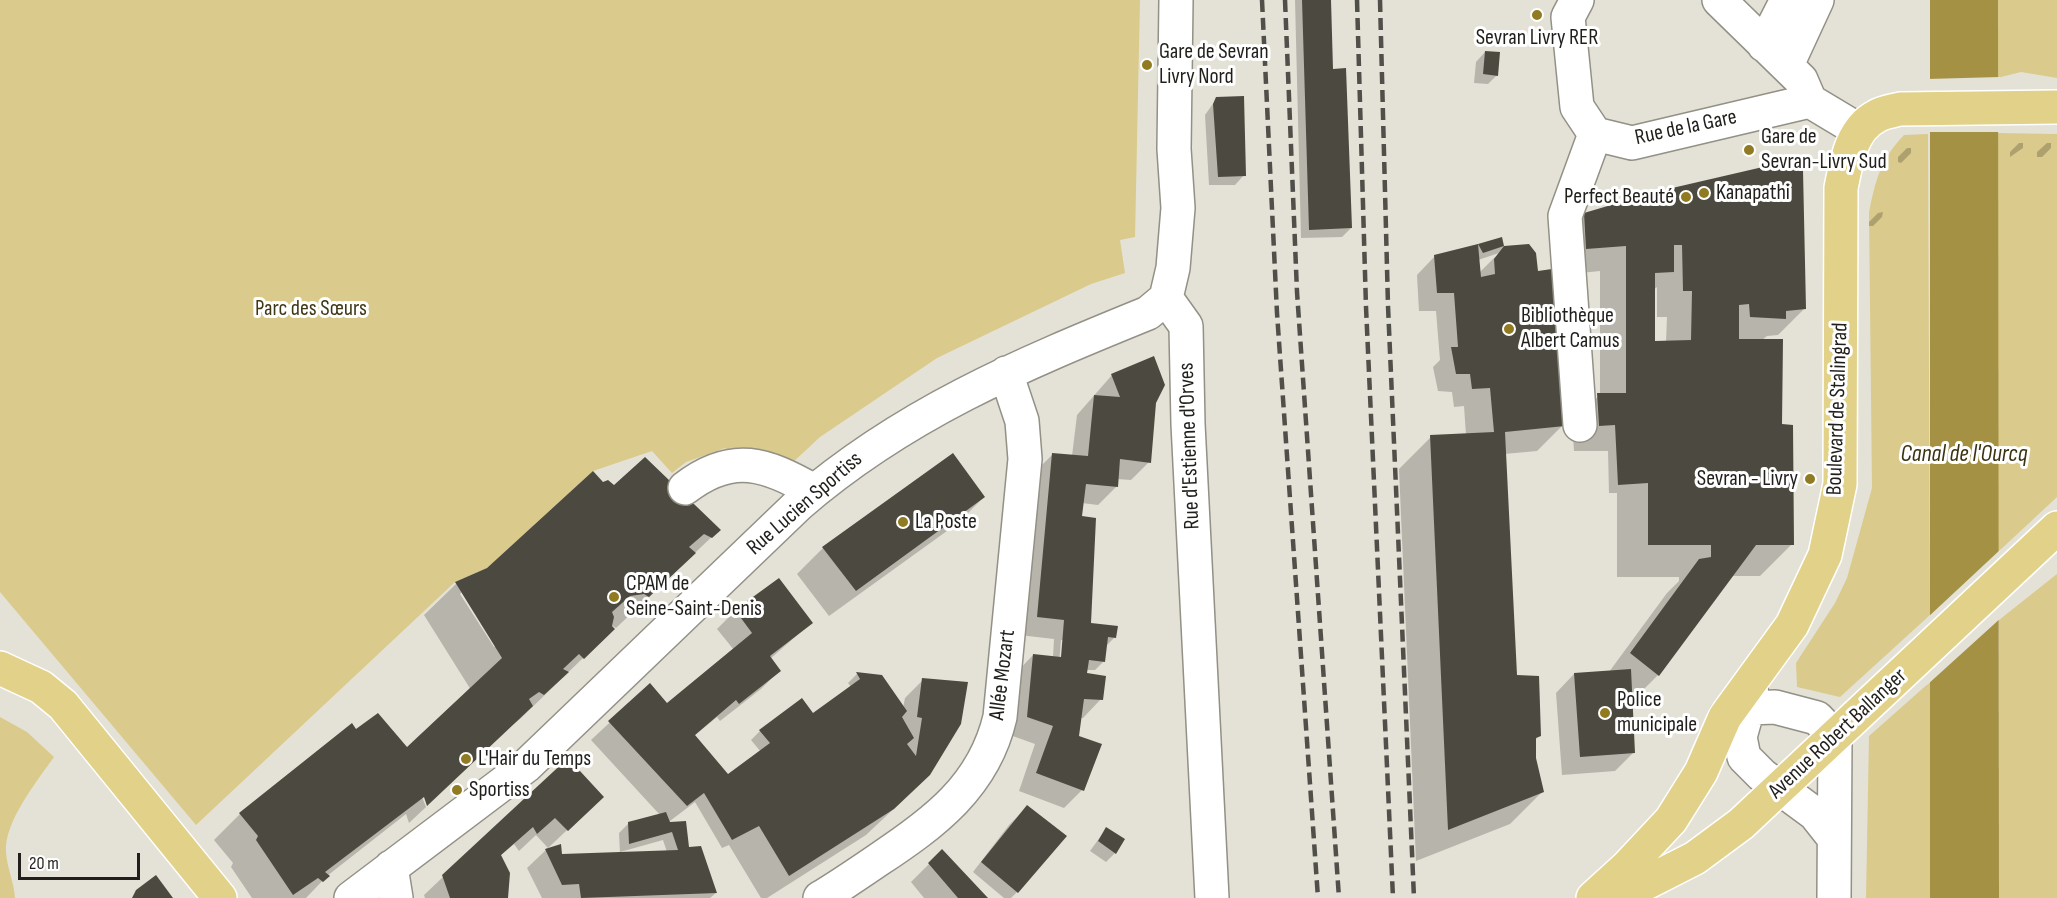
<!DOCTYPE html>
<meta charset="utf-8">
<style>
body{margin:0}
#map{position:relative;width:2057px;height:898px;overflow:hidden;background:#e4e2d6;font-family:"Sofia Sans Condensed",sans-serif}
canvas{display:block}
.scale{position:absolute;left:18px;top:853px;width:122px;height:27px;box-sizing:border-box;border:3px solid #201f1b;border-top:0;padding-left:8px;font-size:18px;line-height:21px;white-space:nowrap;color:#201f1b;-webkit-text-stroke:4px #fff;paint-order:stroke}
</style>
<div id="map">
<canvas width="2057" height="898"></canvas>
<div class="scale">20 m</div>
</div>
<script>
const ctx = document.querySelector('canvas').getContext('2d');
ctx.lineJoin = 'round';
function paint(path, color) { ctx.fillStyle = color; ctx.fill(path, 'evenodd'); }
function stroke(path, color, width, dash) { ctx.strokeStyle = color; ctx.lineWidth = width; ctx.lineCap = dash ? 'butt' : 'round'; ctx.setLineDash(dash || []); ctx.stroke(path); }
function label(font, color, halo, rows, align = 'center') {
  ctx.font = font + ' "Sofia Sans Condensed",sans-serif'; ctx.lineWidth = 6; ctx.setLineDash([]); ctx.textBaseline = 'middle'; ctx.strokeStyle = halo; ctx.fillStyle = color; for (const [text, x, y, turn = 0] of rows) {
    ctx.save(); ctx.translate(x, y); ctx.rotate((+turn || 0) * Math.PI / 180); ctx.textAlign = isNaN(turn) ? turn : align; if (halo) ctx.strokeText(text, 0, 0); ctx.fillText(text, 0, 0); ctx.restore();
  }
}
const green = new Path2D(`
 M0,0H1140L1135,237L1120,240L1125,273L1091,284L937,358L820,437L791,464L727,451L725,448L686,462L672,473L652,451L593,471L487,568L455,582L196,825L0,592Z
 M1998,0H2057V78L2021,72L1997,78Z
 M1997,133L2057,134V497L1998,552Z
 M1928,134L1930,615L1840,697L1797,687L1796,663L1835,603L1847,578L1872,488L1869,213C1875,181 1881,159 1904,135Z
 M2057,574V898H1999V620Z
 M1930,682V898H1866L1869,736Z
 M0,717L27,732L54,757C37,781 4,822 6,852C7,868 14,882 15,898H0Z`);
const water = new Path2D(`
 M1930,0H1998L1999,898H1930Z`);
const pier = new Path2D(`
 M2000,77V132H1927V79Z
 M2001,549L2002,617L1927,685V618Z`);
const shadow = new Path2D(`
 M1295,0H1330L1331,71L1351,228L1342,237L1301,238Z
 M1485,52L1497,75L1488,84L1474,83L1476,62Z
 M1217,98L1244,175L1235,185H1209L1205,115Z
 M2019,143H2023V148L2010,157V152Z
 M2047,143H2051V148L2042,157H2037V152Z
 M1907,148H1911V153L1901,163L1898,162V157Z
 M1656,194L1804,309L1778,335L1767,336L1762,340L1781,424L1792,544L1760,576H1731L1658,675L1631,702L1634,752L1615,771L1562,775L1556,693L1574,674L1609,672L1667,593L1679,581V577H1617V493H1609L1608,451H1574L1572,421L1600,395V271L1561,275L1558,241L1584,215ZM1657,287V317H1667L1666,342L1653,345V290Z
 M1883,212L1882,217L1873,226H1869V222L1878,213Z
 M1501,238L1563,425L1537,451L1504,454L1515,676L1539,736L1534,741L1535,758L1542,792L1510,824L1416,861L1399,469L1431,437L1466,435L1464,406L1454,407L1452,392L1438,391L1433,367L1440,360L1436,311H1419L1417,275L1435,256ZM1499,253L1479,273L1478,260Z
 M1112,375L1155,403L1149,462L1131,480L1117,479V486L1098,505L1082,503L1080,517L1089,624L1115,637L1106,646L1104,661L1095,670H1086V674L1101,699L1083,718H1080L1077,737L1082,790L1064,808L1019,791L1035,744L1010,735L1015,674L1033,655L1053,657L1054,639L1019,635L1034,473L1053,454L1072,456L1077,415ZM1061,640H1064L1062,664H1059Z
 M603,484L691,502L719,530L616,628L608,623L613,629L520,719L422,797L426,807L409,823L406,814L327,876L306,898H252L231,867L233,863L214,840L240,814L355,732L407,749L471,690L424,615L456,584L488,570ZM462,592L496,646L494,647L460,594Z
 M984,497L958,523L829,616L797,574L823,548Z
 M779,580L811,623L770,659L779,671L761,689L720,721L717,717L694,736L728,776L761,752L751,740L760,731L803,720L851,687L848,683L857,674L881,676L903,708L905,698L923,680L967,684L902,801L866,835L767,898H761L729,845L722,848L695,802L666,824L688,849L716,893L710,898H542L527,868L546,850L561,856L620,854L619,833L628,824L660,815L591,740L650,685L667,705L734,650L717,629L735,611ZM663,840L667,852H620Z
 M568,760L583,815L548,848L536,835L519,851L514,844L500,856L507,898H425L424,895L443,877Z
 M1027,807L1017,892L1011,898H1004L973,872L1009,825Z
 M1106,829L1115,853L1106,862L1090,851Z
 M942,851L986,898H924L911,882Z`);
const building = new Path2D(`
 M1302,0H1331L1333,69L1346,68L1352,228L1309,230Z
 M1485,51L1500,52L1498,76L1483,74Z
 M1244,96L1246,176L1218,177L1213,104L1216,97Z
 M1793,160L1803,170L1806,309L1786,311V319L1750,317L1749,304L1739,305V339H1783L1782,424L1793,425L1794,545H1756L1659,676L1630,653L1699,559L1711,557V545H1648V483L1618,485L1615,425L1599,426L1597,393H1626V246L1586,249L1584,213L1655,192ZM1674,245H1682L1683,291H1692L1691,340L1655,341V273L1674,272Z
 M1502,237L1504,246L1483,253L1478,244Z
 M1478,244L1481,277L1495,274L1494,259L1504,246L1529,244L1536,253L1538,271L1552,269L1565,426L1505,432L1517,675L1539,676L1541,736L1536,738V758L1544,792L1448,830L1430,435L1494,432L1490,388L1472,389L1470,374H1456L1451,347H1458L1454,293H1437L1434,255Z
 M1154,356L1165,385L1156,403L1151,463L1120,459L1118,487L1086,484L1082,516L1096,518L1091,623L1118,626L1116,638L1108,637L1105,662L1089,660L1087,673L1106,676L1103,700L1084,699L1079,736L1102,744L1084,791L1036,773L1053,726L1027,717L1033,654L1061,657L1064,620L1037,617L1052,453L1088,456L1094,395L1120,397L1111,374Z
 M953,453L985,497L856,591L822,547Z
 M645,457L721,530L712,538L704,534L689,547L696,553L649,597L644,594L630,596L612,612L614,617L612,626L615,629L584,659L579,654L563,669L569,672L544,695L539,692L529,699L533,706L427,806L424,797L325,872L330,876L323,882L318,878L293,895L256,840L258,836L239,813L352,723L356,729L378,713L407,747L502,658L455,582L487,568L593,471L603,482L608,480L614,485Z
 M779,578L813,623L770,656L781,671L739,704L736,700L695,735L728,774L770,743L759,730L802,698L813,713L860,679L856,672L882,675L907,711L902,717L914,738L907,744L916,756L922,718L917,717L922,678L968,682L961,724L930,775L894,809L789,876L759,826L732,840L704,793L687,806L608,721L650,683L667,703L752,633L735,610Z
 M1631,669L1635,753L1580,757L1574,673Z
 M568,758L604,797L568,831L555,818L537,834L533,827L501,855L510,873L508,898H450L442,875Z
 M1027,805L1067,836L1018,893L981,862Z
 M666,812L670,822L686,821L689,847L701,846L717,893L581,898L579,884L562,885L545,849L561,844L562,854L678,850L672,832L629,844L628,822Z
 M1106,827L1125,839L1116,854L1098,841Z
 M942,849L988,898H958L928,863Z
 M156,875L173,898H132L136,890Z`);
const minor = new Path2D(`
 M1176,0L1174,149L1178,208L1173,268L1166,298L1186,326L1188,424L1212,898
 M1577,0L1568,17L1577,107L1595,134L1632,143L1810,101
 M1719,0L1801,80L1810,101L1860,131
 M1764,45L1787,0
 M1787,65L1817,0
 M1580,425L1565,216L1595,134
 M685,488C733,451 766,464 814,491
 M1752,694L1740,737L1744,757L1762,775L1815,814L1834,838
 M1725,717L1749,708L1775,707L1817,718L1835,737L1834,898
 M391,867L396,898
 M351,898L526,766L798,505C903,414 1020,365 1148,313L1166,298
 M820,898C840,886 859,873 878,860C934,823 984,786 1000,717L1025,459L1022,421L1006,373`);
const major = new Path2D(`
 M0,668L41,687L63,705L220,898
 M1598,896L1644,884L1695,858L1741,824L2057,528
 M1593,898L1627,867L1671,820L1701,772L1725,717L1792,625L1825,555L1840,484L1841,188C1846,163 1851,129 1877,116C1883,112 1893,111 1900,109L2057,107`);
const rail = new Path2D(`
 M1262,0L1277,313L1318,898
 M1285,0L1297,292L1339,898
 M1357,0L1366,307L1393,898
 M1380,0L1388,306L1414,898`);
const markers = [
 [1537,15,6,"#907b22"],
 [1147,65,6,"#907b22"],
 [1749,150,6,"#907b22"],
 [1704,193,6,"#907b22"],
 [1686,197,6,"#907b22"],
 [1509,329,6,"#907b22"],
 [1810,479,6,"#907b22"],
 [903,522,6,"#907b22"],
 [614,597,6,"#907b22"],
 [1605,713,6,"#907b22"],
 [466,759,6,"#907b22"],
 [457,790,6,"#907b22"]
];
const poiNames = [
 ["Sevran Livry RER",1537,38,"center"],
 ["Gare de Sevran",1159,52],
 ["Livry Nord",1159,77],
 ["Gare de",1761,137],
 ["Sevran-Livry Sud",1761,162],
 ["Kanapathi",1716,193],
 ["Perfect Beauté",1674,197,"right"],
 ["Bibliothèque",1521,316],
 ["Albert Camus",1521,341],
 ["Sevran - Livry",1798,479,"right"],
 ["La Poste",915,522],
 ["CPAM de",626,584],
 ["Seine-Saint-Denis",626,609],
 ["Police",1617,700],
 ["municipale",1617,725],
 ["L'Hair du Temps",478,759],
 ["Sportiss",469,790]
];
const streetNames = [
 ["Rue de la Gare",1686,128,-12],
 ["Boulevard de Stalingrad",1838,409,-88],
 ["Rue d'Estienne d'Orves",1190,446,-92],
 ["Rue Lucien Sportiss",805,504,-41],
 ["Allée Mozart",1003,675,-83],
 ["Avenue Robert Ballanger",1838,734,-43]
];
const parkNames = [
 ["Parc des Sœurs",311,309]
];
const waterNames = [
 ["Canal de l'Ourcq",1964,455]
];
paint(green, '#daca8b');
paint(water, '#a59144');
paint(pier, '#e4e2d6');
paint(shadow, '#0003');
paint(building, '#4c4a40');
stroke(minor, '#939086', 36);
stroke(major, '#fff', 36);
stroke(minor, '#fff', 33);
stroke(major, '#e2d188', 33);
stroke(rail, '#504f49', 4.5, [12, 6]);
for (const [x, y, r, color] of markers) { const dot = new Path2D(); dot.arc(x, y, r, 0, 2 * Math.PI); ctx.fillStyle = color; ctx.fill(dot); stroke(dot, '#fff', 2); }
label('22px', '#201f1b', '#fff', poiNames, 'left');
label('22px', '#201f1b', '#fff', streetNames);
label('22px', '#403715', '#fff', parkNames);
label('italic 24px', '#3b3210', '#fff', waterNames);
</script>
